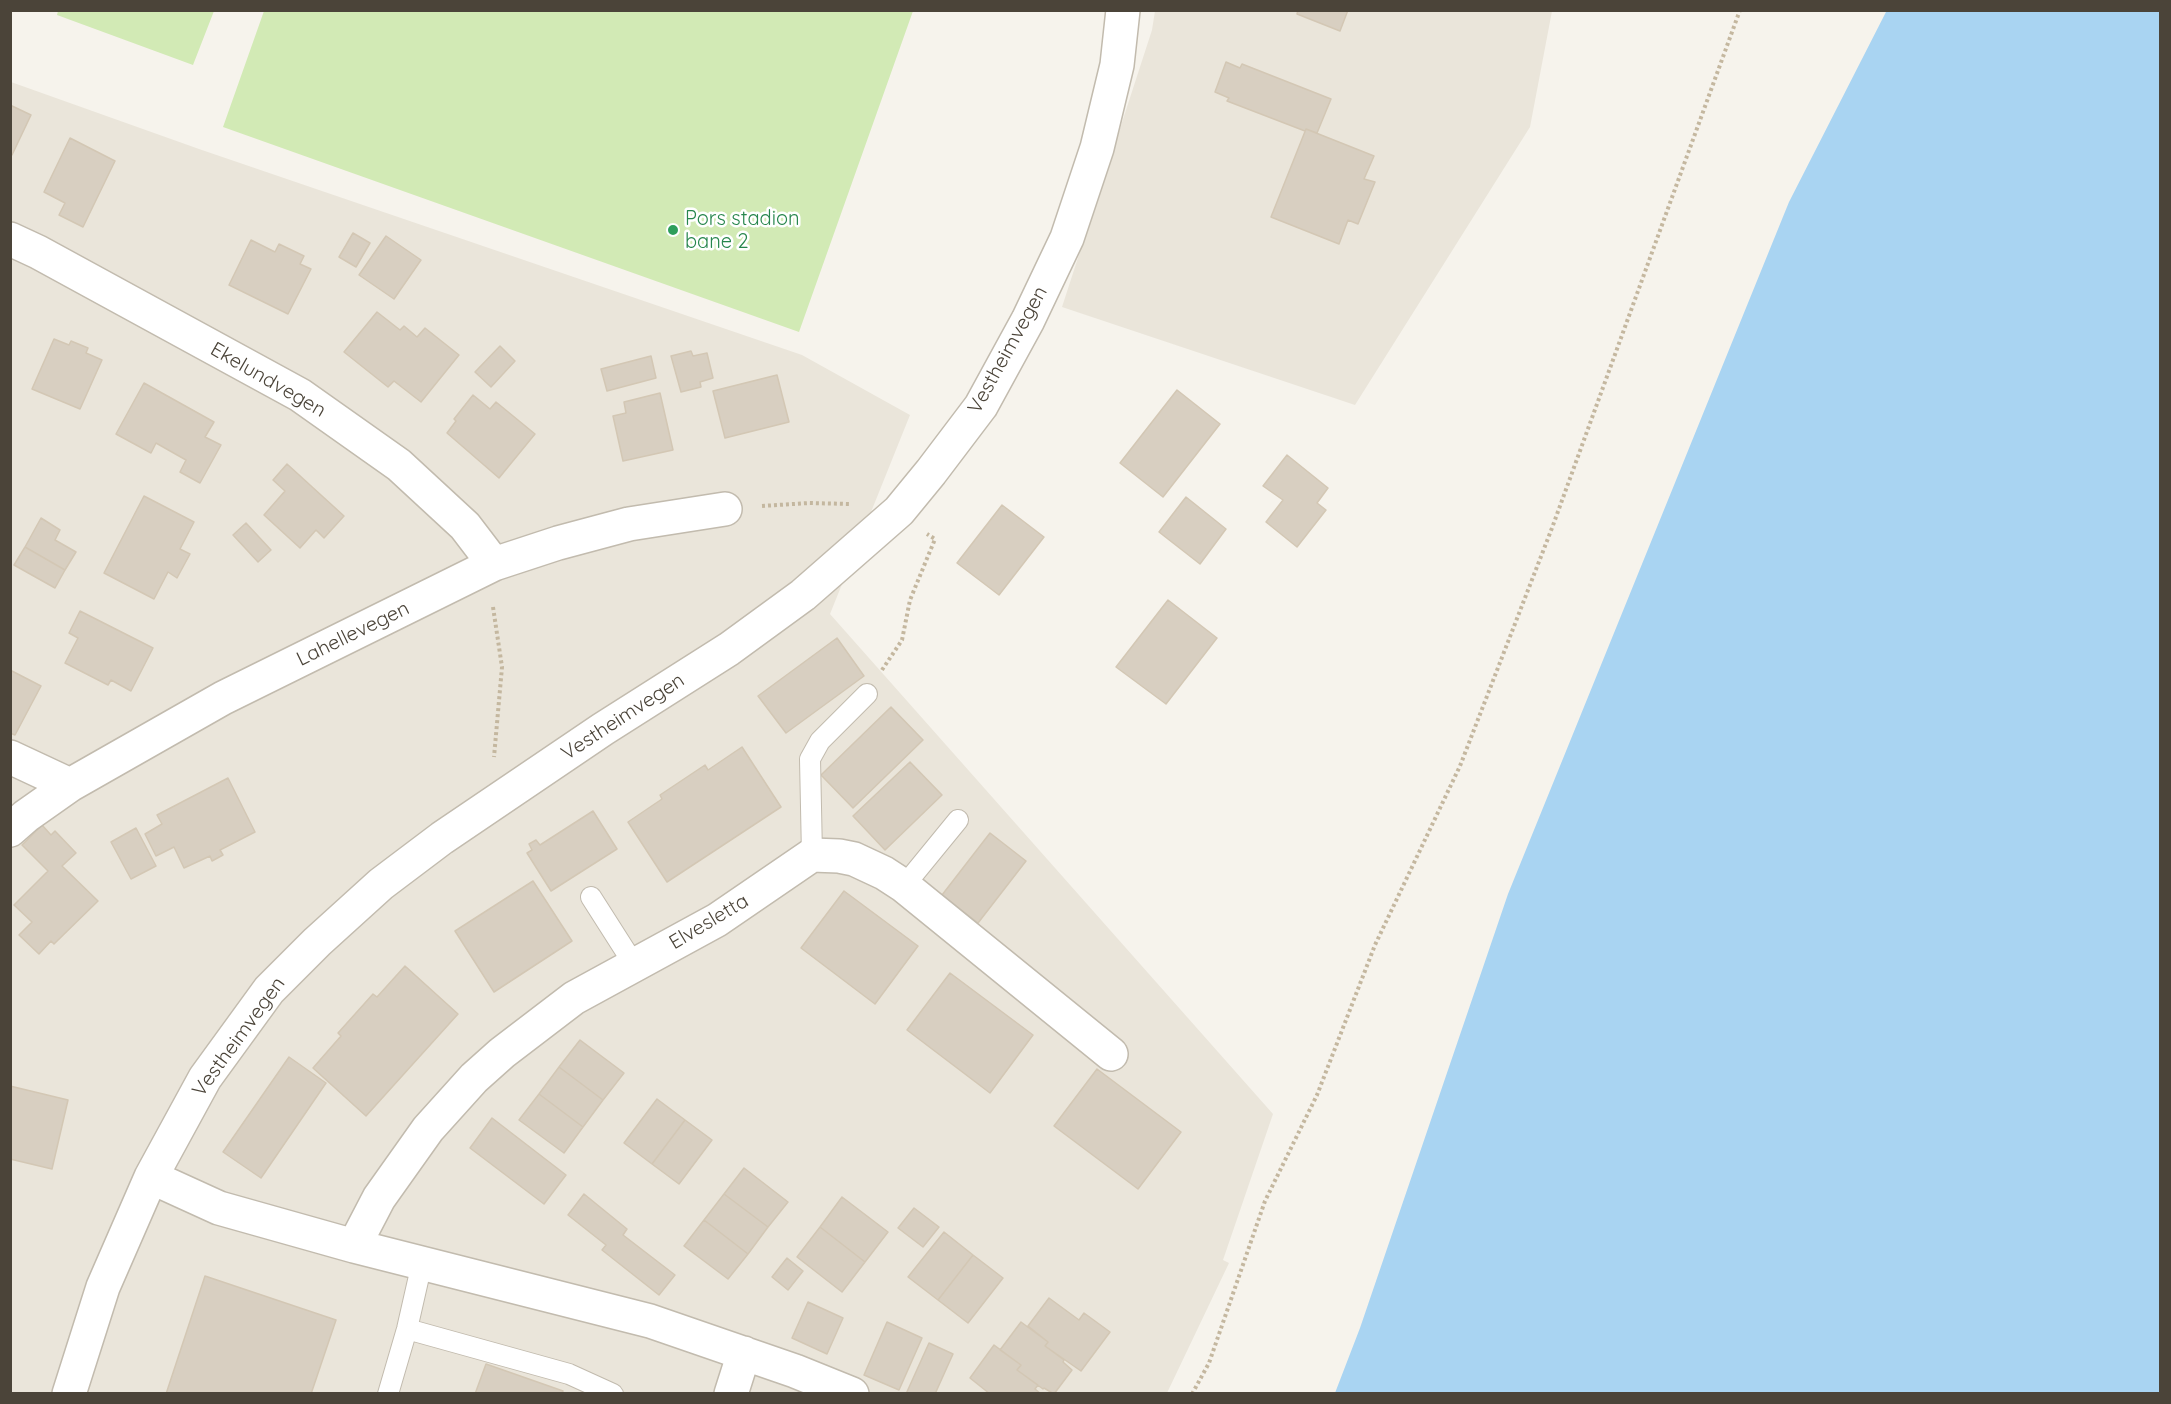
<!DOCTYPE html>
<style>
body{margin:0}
#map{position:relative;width:2171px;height:1404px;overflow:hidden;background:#f6f3ec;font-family:Quicksand,sans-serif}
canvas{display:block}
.frame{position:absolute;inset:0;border:12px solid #4b4439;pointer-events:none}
</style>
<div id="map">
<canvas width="2171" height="1404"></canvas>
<div class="frame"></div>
</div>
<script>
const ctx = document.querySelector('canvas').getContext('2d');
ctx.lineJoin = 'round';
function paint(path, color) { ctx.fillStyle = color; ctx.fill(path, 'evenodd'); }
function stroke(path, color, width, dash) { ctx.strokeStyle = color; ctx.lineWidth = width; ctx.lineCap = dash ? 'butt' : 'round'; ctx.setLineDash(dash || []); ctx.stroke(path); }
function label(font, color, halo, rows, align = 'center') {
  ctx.font = font + ' Quicksand,sans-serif'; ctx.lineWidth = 5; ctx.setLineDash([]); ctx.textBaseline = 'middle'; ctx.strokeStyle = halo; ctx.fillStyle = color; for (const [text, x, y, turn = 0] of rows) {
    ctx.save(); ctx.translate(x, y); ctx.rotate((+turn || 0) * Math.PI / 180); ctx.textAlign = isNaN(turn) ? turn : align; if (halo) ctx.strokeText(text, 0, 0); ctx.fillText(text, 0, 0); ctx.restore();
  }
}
const residential = new Path2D(`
 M1155,11H1552L1530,127L1355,405L1062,307L1152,30Z
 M11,82L199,149L802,355L910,415L830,614L1273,1114L1223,1260L1229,1263L1167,1393L11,1394Z`);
const green = new Path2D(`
 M58,11V10L214,11L193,65L57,15Z
 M264,11V10L913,11L799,332L223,127Z`);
const water = new Path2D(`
 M1887,10L2160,11V1393H1335L1360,1328L1508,894L1789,202Z`);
const building = new Path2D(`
 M1298,10H1348L1340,31L1297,14Z
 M1226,62L1240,68L1242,64L1331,99L1317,133L1306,129L1305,131L1227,101L1229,98L1215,92Z
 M10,105L31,115L12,155L10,154Z
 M1306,129L1374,156L1364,179L1375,182L1358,224L1348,220L1339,244L1271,217Z
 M70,138L115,161L83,227L59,215L65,203L44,192Z
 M353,233L370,243L356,267L339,257Z
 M386,236L421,260L394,299L359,275Z
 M251,240L275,252L279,244L304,256L300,264L311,269L288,314L229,285Z
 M377,312L400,330L404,326L417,337L425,328L459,355L421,402L394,381L388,387L344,352Z
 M54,339L69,345L71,341L88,348L86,353L102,360L80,409L32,389Z
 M500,346L515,361L491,387L475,372Z
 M691,351L693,356L707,353L713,378L700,382L701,387L681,392L671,356Z
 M651,356L656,378L607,391L601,369Z
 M777,375L789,422L725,438L713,391Z
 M144,383L214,422L205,437L221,445L200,483L180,472L186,460L156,443L151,453L116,434Z
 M1177,390L1220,424L1163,497L1120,463Z
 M660,393L673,450L623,461L613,416L626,413L624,402Z
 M473,395L490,409L496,402L535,434L499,478L447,433L456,421L454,419Z
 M1287,455L1328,488L1317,503L1326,510L1297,547L1266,522L1283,500L1263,486Z
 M287,464L344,516L324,538L316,530L300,548L264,515L285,491L273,480Z
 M144,496L194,522L180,549L190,554L177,578L168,572L154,599L104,573Z
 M1186,497L1226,529L1200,564L1159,532Z
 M1002,505L1044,537L999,595L957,563Z
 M41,518L60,530L55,540L76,552L65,570L25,547Z
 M246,523L271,550L258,562L233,535Z
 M25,547L65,570L55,588L14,565Z
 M1168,600L1217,638L1166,704L1116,667Z
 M80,611L153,648L131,691L111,680L108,685L65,663L78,638L69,633Z
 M837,638L864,676L786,733L758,696Z
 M10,670L41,686L15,735L10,733Z
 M891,707L923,740L853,808L821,775Z
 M742,747L781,807L667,882L628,822L662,799L660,795L705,765L708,770Z
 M910,762L942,795L885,850L853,816Z
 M228,778L255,832L220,850L223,855L212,861L210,856L184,868L174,847L156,856L145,834L162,824L157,815Z
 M593,811L617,849L551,891L527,853L532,850L529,844L536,840L540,845Z
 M42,825L51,835L55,831L76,853L62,866L98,901L54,944L51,941L39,954L19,935L32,922L14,905L48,871L22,845Z
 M136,828L156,866L131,879L111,842Z
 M990,833L1026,861L978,923L942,895Z
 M533,881L572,941L494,992L455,931Z
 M844,891L918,946L875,1004L801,948Z
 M405,966L458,1014L366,1116L313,1068L341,1036L338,1033L373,994L377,997Z
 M950,973L1033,1035L990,1093L907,1030Z
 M580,1040L624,1073L603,1100L559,1067Z
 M289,1057L326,1083L261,1178L223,1152Z
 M559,1067L603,1100L583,1127L539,1094Z
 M1097,1069L1181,1132L1138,1189L1054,1126Z
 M10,1086L68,1100L52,1169L10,1159Z
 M539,1094L583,1127L564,1153L519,1120Z
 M657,1099L685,1120L652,1164L624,1143Z
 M492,1118L566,1175L544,1204L470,1148Z
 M685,1120L712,1140L679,1184L652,1164Z
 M744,1168L788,1202L768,1227L724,1194Z
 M584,1194L627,1229L623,1235L675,1275L659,1295L602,1250L606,1245L568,1215Z
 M724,1194L768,1227L748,1254L704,1220Z
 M842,1197L888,1232L865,1262L820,1227Z
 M914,1208L939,1227L923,1247L898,1228Z
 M704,1220L748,1254L728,1279L684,1246Z
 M820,1227L865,1262L842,1292L797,1257Z
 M944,1232L973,1255L938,1300L908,1277Z
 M973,1255L1003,1278L968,1323L938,1300Z
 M787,1258L803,1271L788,1290L772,1277Z
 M205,1276L336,1320L311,1394H166Z
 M1049,1298L1079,1320L1084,1313L1110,1332L1081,1371L1045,1346L1048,1342L1028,1326Z
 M808,1302L843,1318L827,1354L792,1338Z
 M887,1322L922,1338L899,1390L864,1375Z
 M1021,1322L1048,1342L1045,1346L1064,1360L1063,1362L1072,1370L1054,1394L1044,1388L1043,1389L1017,1370L1021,1365L1000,1350Z
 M929,1343L953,1354L935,1394H906Z
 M994,1345L1021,1365L1017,1370L1038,1385L1035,1389L1041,1394H990L970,1378Z
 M486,1364L563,1391L562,1394H475Z`);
const path = new Path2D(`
 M762,506L809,503L850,504
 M493,607L502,667L494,757
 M882,670L902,640L910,600L935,539L927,534
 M1192,1394L1209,1363L1265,1201L1317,1095L1375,945L1460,766L1552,528L1740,10`);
const lane = new Path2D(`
 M812,855L810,759L820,741L867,694
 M904,886L958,820
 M591,897L635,966
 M407,1329L569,1374L613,1394
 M388,1394L407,1329L422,1263`);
const street = new Path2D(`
 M10,239L38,252L300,395L399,465L465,526L494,564
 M10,757L70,785
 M10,830L26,816L70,785L223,698L494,564L558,543L629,524L725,509
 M151,1177L219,1208L354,1246L650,1321L795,1371L852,1394
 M354,1246L379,1198L428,1129L474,1078L502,1053L574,998L717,920L812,855L839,856L854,859L884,873L904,886L1111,1054
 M69,1394L103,1287L151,1177L205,1078L269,990L317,942L381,884L442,838L603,729L729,649L803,595L899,511L931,472L981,406L1028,320L1067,238L1097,148L1117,65L1123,10
 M731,1394L744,1353`);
const markers = [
 [673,230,6,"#2e9e5b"]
];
const leisureNames = [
 ["Pors stadion",685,219],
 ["bane 2",685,242]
];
const streetNames = [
 ["Vestheimvegen",1008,350,-61],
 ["Ekelundvegen",268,380,30],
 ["Lahellevegen",353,634,-26],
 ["Vestheimvegen",623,717,-33],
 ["Elvesletta",709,922,-31],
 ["Vestheimvegen",239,1037,-54]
];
paint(residential, '#eae5da');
paint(green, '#d2eab5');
paint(water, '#a9d4f2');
paint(building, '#d8cfc1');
stroke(building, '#d3c7b4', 1.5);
stroke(lane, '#c2bbae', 22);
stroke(street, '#c2bbae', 36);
stroke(path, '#c4b79f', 4, [3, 3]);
stroke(lane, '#fff', 20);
stroke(street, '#fff', 33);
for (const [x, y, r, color] of markers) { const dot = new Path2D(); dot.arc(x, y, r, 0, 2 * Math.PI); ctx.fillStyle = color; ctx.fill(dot); stroke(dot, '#fff', 2); }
label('20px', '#27864d', '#fff', leisureNames, 'left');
label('20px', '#4b4439', '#fff', streetNames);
</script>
